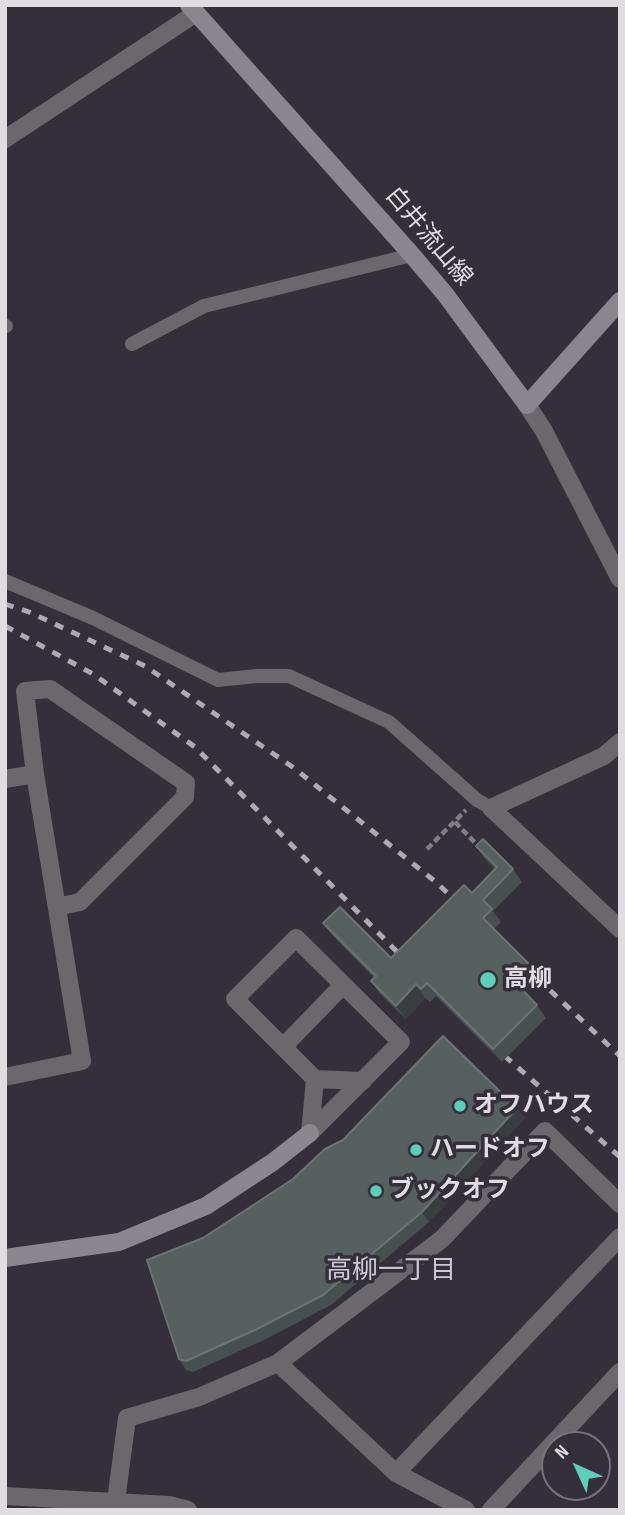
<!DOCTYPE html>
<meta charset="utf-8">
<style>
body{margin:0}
#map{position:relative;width:625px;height:1515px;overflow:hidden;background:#342f38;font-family:"Sofia Sans Condensed",sans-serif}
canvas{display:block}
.frame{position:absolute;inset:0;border:7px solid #dfdce2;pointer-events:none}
.north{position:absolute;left:541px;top:1431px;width:70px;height:70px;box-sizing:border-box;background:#342f38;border:2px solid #78747c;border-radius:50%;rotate:315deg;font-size:19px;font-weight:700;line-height:28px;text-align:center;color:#dfdce2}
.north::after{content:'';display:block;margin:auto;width:24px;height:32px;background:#5cceba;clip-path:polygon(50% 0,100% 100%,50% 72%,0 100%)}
</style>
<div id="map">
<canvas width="625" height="1515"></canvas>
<div class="frame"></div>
<div class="north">N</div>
</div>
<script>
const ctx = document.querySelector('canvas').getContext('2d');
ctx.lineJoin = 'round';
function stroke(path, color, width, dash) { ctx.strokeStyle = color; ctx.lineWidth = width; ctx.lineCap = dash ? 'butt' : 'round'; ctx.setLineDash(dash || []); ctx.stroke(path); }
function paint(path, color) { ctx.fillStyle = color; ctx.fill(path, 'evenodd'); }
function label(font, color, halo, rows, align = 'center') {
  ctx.font = font + ' "Sofia Sans Condensed","Noto Sans JP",sans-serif'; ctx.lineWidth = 7; ctx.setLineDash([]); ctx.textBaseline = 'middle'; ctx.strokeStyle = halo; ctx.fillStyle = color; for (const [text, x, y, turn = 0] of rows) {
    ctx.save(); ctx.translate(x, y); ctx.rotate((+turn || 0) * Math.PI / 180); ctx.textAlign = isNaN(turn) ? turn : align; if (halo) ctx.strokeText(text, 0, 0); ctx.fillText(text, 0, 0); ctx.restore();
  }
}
const path = new Path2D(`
 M455,822L480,848
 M427,849L466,810`);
const lane = new Path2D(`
 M5,326H6
 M132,344L204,306L412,255
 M5,581L93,618L218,680L257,676H289L389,722L477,800L491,808`);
const street = new Path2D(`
 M5,139L196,13
 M527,405L544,431L620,579
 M620,742L604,756L491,808L620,929
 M35,774L25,691L50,689L186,783L185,797L80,902L57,907
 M5,779L35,774L82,1061L5,1077
 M296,938L401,1042L310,1133L315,1079L235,999Z
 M283,1047L343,985
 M315,1079L363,1081
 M278,1363L442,1239L545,1131L620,1204
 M396,1473L620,1237
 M5,1496L169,1505L188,1510
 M116,1501L127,1418L199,1397L278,1363L396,1473L466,1510
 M491,1510L620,1372`);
const secondary = new Path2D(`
 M189,5L412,255L445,294L527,405L620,301
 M5,1258L119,1242L206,1206L273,1162L310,1133`);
const rail = new Path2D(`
 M5,604L29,612L145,666L294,768L437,883L465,910
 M5,626L93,674L195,747L411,966
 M524,966L620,1056
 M491,1044L620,1157`);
const wall = new Path2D(`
 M476,846L513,869L522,882L493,911L501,922L494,929L529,964L538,977L524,991L537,1005L546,1018L502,1062L436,996L430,1002L425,998L406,1019L380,994L371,981L374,978L333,936L323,923L391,958L472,893L495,869L485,859Z
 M517,1108L525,1118L429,1222L331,1305L264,1340L193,1372L186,1370L179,1359L203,1238Z`);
const shadedWall = new Path2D(`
 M416,984L425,998L406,1019L396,1006Z
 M517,1108L525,1118L429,1222L422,1212Z`);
const building = new Path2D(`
 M483,839L513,869L483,900L492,909L483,918L529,964L513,980L537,1005L493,1049L427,983L421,989L416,984L396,1006L371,981L376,976L323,923L340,907L391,958L464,885L472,893L497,867L476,846Z
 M443,1036L517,1108L422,1212L323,1295L257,1329L186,1361L179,1359L147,1260L203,1238L293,1179L325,1149L343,1140Z`);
const markers = [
 [488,980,9,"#5cceba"],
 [460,1106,7,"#5cceba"],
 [416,1150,7,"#5cceba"],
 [376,1191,7,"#5cceba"]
];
const streetNames = [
 ["白井流山線",428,237,50]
];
const poiNames = [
 ["高柳",504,980],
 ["オフハウス",474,1106],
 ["ハードオフ",430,1150],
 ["ブックオフ",390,1191]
];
const neighbourhoodNames = [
 ["高柳一丁目",391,1271]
];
stroke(path, '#817d85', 4.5, [7, 3.5]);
stroke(lane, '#6a686c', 14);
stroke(street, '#6a686c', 18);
stroke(secondary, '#8a868d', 18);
stroke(rail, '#adaab1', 5, [9, 9]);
paint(wall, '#46514f');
paint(shadedWall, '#383d3f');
paint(building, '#56605f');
stroke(building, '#6c7473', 2);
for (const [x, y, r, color] of markers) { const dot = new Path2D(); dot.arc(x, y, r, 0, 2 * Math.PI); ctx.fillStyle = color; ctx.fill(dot); stroke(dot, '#342f38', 2.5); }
label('24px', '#dfdce2', '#342f38', streetNames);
label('bold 24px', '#dfdce2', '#342f38', poiNames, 'left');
label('26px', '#cec8d4', '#342f38', neighbourhoodNames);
</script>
